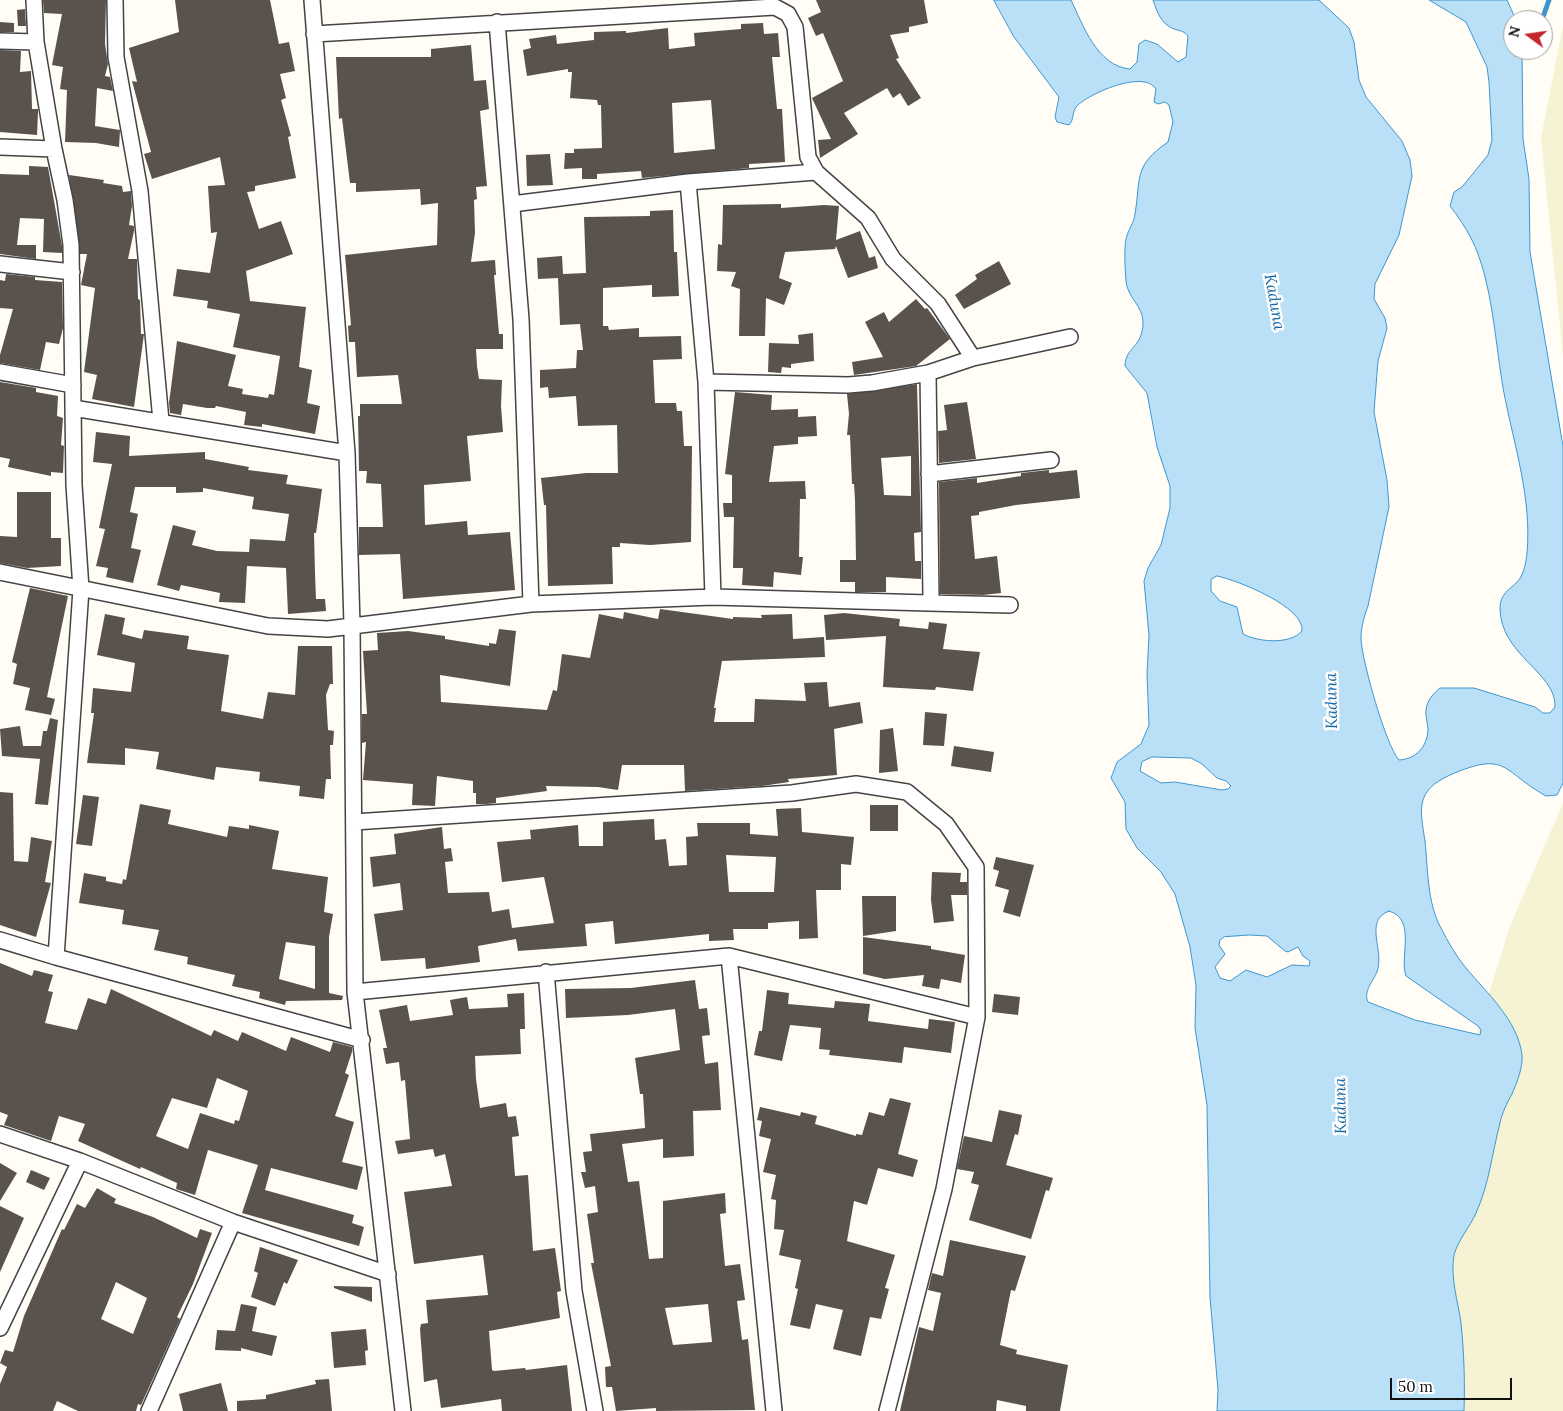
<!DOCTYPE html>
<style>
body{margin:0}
#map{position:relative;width:1563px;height:1411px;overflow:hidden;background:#fffdf5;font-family:Lora,serif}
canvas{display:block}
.north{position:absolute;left:1503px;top:10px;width:50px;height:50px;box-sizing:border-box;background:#fff;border:1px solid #a0a0a0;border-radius:50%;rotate:284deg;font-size:14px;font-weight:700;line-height:20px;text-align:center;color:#111}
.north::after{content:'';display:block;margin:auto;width:18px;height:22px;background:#c4262e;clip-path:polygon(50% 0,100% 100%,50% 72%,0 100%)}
.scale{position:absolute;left:1390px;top:1378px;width:122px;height:22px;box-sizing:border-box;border:2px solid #111;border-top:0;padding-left:6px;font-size:15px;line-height:18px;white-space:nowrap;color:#111;-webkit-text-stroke:4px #fff;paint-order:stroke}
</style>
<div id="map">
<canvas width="1563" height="1411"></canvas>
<div class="north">N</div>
<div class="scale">50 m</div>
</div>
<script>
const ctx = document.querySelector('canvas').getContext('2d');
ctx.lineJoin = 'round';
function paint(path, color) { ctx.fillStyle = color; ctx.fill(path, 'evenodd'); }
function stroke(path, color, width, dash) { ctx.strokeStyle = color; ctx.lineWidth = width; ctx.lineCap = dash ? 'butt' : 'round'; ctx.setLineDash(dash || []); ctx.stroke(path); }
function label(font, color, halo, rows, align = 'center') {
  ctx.font = font + ' Lora,serif'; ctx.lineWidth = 5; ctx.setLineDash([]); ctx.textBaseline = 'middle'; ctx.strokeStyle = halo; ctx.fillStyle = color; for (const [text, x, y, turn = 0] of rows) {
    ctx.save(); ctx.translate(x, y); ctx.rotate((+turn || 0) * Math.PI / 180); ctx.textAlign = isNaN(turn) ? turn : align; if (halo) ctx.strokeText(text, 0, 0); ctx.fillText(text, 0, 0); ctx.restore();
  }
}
const farmland = new Path2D(`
 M1563,25V356L1541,138Z
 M1563,803V1411H1464L1465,1385L1440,1200L1464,1074L1510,926Z`);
const water = new Path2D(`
 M994,0H1071C1083,25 1097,66 1130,69L1137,62L1139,44L1145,40L1157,44L1178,62L1186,57L1188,36C1184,31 1180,31 1174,29C1161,24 1157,12 1153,0H1319L1349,28L1354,42L1359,80L1366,97L1402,141L1410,160L1412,176L1399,235L1375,284L1374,299L1385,318L1387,328L1378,361L1374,412L1387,480L1389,507L1368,606C1364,617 1361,627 1361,639C1362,661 1386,746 1399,760C1416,759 1427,747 1428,730C1428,723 1425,716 1426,710C1427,700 1433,694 1440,688H1474L1535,707L1543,713H1550L1555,707C1557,673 1500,655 1500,608C1500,594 1509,590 1518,581C1524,574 1526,562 1527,553C1532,499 1514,445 1504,393C1495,345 1493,281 1471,238C1465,227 1458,216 1450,206L1454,192L1462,187L1488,155L1492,140L1489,82L1487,67L1466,22L1429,0H1507L1516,20H1513V50H1522L1523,139L1529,179L1530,252L1563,446V783L1557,795L1546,796C1501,771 1508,750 1450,775C1415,791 1420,809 1425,841C1428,869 1427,903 1441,928C1448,942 1456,956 1466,968C1487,993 1518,1021 1522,1055C1523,1068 1517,1082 1512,1094C1507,1103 1502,1113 1500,1123C1492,1153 1489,1185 1476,1213C1470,1227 1458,1240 1454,1255C1450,1278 1458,1301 1461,1323C1464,1352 1465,1382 1464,1411H1217L1218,1390L1210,1297L1207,1105L1195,1028L1196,985L1190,947L1175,894L1161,872L1137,848L1126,829L1125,802L1111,778L1117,762L1141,744L1149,725L1147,674L1149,635L1144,581L1148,568L1161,545L1170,508V486L1157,447L1147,393L1125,366C1125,347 1143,348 1143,322C1143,306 1127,297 1126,281C1125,269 1124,250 1126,239C1128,230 1134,223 1135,214C1141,178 1133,166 1168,142L1173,122L1169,105L1165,102L1158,104L1154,102L1156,89C1144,69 1087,94 1076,107C1072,113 1074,120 1069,125L1057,122L1055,117L1059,97L1014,37ZM1217,576C1237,580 1305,607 1302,631C1290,645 1258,642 1243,634L1237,607L1220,601L1211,591V580ZM1152,757L1191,758L1202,764L1217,778L1226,781L1231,786L1228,789L1222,790L1175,782L1161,783L1140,771L1142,762ZM1389,911C1417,919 1399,957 1406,976L1478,1026L1481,1030L1480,1035L1415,1020L1368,1002C1363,992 1373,981 1377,972C1385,950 1363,921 1389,911ZM1250,935L1267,936L1285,951L1288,952L1298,947L1303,956L1310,961L1309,966L1292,965L1267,977L1246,970L1230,981L1220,978L1215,967L1225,954L1219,945L1220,940L1224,937Z`);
const stream = new Path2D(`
 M1542,20L1549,0`);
const building = new Path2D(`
 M43,0H106L105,44L108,64L105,76L110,77L113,91L97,88L95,126L120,130L119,147L96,143L65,142L67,90L60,89L63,67L52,65L62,14L44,13Z
 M175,0H270L279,44L289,42L295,71L280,74L286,98L281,100L291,136L288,137L296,178L255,186V191L247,192L259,229L281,221L293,254L246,271L250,301L306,307L299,367L312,370L307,403L320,406L315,434L262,424V427L244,425L246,412L216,406L215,408H207L183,404L181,415L170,413L169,403L177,341L236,355L228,386L243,389L242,394L268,398L269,394L274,395L280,356L233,347L240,314L207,308L208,301L173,296L177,269L210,273L217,232L211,233L208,186L225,185L220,157L152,179L144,154L151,152L132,81L137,82L129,48L179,32Z
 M816,0H924L928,23L909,27V32L890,35L899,58L896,59L921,98L908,106L900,93L893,98L887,88L844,113L858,134L820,158L818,140L831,139L812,98L843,81L823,33L816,36L808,18L821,12Z
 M25,9L26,26H18L17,10Z
 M0,22L14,23V32H0Z
 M763,23L764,34L778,33L780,57H772L777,109H782L785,162L749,164V168L642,178L641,171L597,174V179H582V168L564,169L565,153H574V149L602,148L601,105H598L597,100L570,98L572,72H568V69L527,76L523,50L531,48L529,39L556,35L557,44L594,40V32L626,31V33L668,28L669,49L695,46L694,33L741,29V24ZM711,100L715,149L674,153L672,103Z
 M471,45L474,81L486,80L489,109L480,111L487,186L476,187L477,199L474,200L475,233L471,262L495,260L496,275H494L499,334H503V349H476L477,366L479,379L502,380L501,406L503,432L467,436L471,481L424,485L425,525L467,521L468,535L510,532L515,590L403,599L400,554L359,555V527H383L381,484L366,483L367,471H359L358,416H360V404H402L398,375L357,377L355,342H349L348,326L351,325L345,255L437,245L438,203L421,205L420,189L356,192V183H350L342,118L339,119L336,57H431V49Z
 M0,50L21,51L20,72L31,71L32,109H38V113L37,135L0,132Z
 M550,154L553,185L527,186L526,155Z
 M29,166L48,167L62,246V253L43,252L44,219L20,218L17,245H36V259L0,254V174L29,175Z
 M69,175L104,180L103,183L122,186L123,192L131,191L132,206L129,225L134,226V231L128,259H137L138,299L140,300L141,334H144L134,407L92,399L97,375L84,372L95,288L81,285L87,254H80Z
 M781,204V208L824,205L839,206L836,240L860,231L869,258L875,256L878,268L848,278L836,246L835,249L785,252L779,278L792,283L784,305L766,298L765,336H739L740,289L731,286L736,272L717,271L718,244L722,245L723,205Z
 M673,210L674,252H677L679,296L652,297V285L603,288V326H608L609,330L639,328V337L681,336L682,359L653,360L655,403H676L677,411H682L684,446H692L691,542L650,545L620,543V547H612L613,584L548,586L546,505H544L541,478L586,473H618L617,425L578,426L576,396L549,398L548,387L540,388V370L576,368L577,350H583L580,324L560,325L558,278L538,279L537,258L562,256L563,274L586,273L584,217L650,216V211Z
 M999,261L1011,284L964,309L955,295L977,279L975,275Z
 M6,274L35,277V280L62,282L63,328L59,344L46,342L40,370L0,363V355L13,309L0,308V280L5,281Z
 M916,299L925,309L927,308L950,339L916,366L854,375L852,362L883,357L865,322L884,312L889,322Z
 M813,333L814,361L791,364V368L782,367L781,373L768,372L769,343L799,344L798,335Z
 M0,382L36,388V392L58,396L57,416L63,418L61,445L64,446L63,473L51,472V476L8,467L10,459L0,457Z
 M917,384L921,532L914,533L915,561H921V579L886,577V592H855V582H840V560H856L855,500L854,484H852L850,435H847L849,414L847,394ZM911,456V496L884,495L881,458Z
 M735,392L772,395L771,410L798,409V417L816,416L817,436L798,437V444L774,446L769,482L805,481L806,499H800L799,557H803L801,575L774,572L773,587L742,585L743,568H733L734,517H724L723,503H732V475L725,474Z
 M967,402L976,459L939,463L938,431L947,430L944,405Z
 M96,432L130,436L129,456L205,452V459L249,467L248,470L288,475L286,484L322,489L316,533H314L315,573L316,599H325L326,611L288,614L286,568L247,566L245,603L219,602L220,593L181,585L179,591L157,585L173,525L196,531L192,545L217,551L249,552L250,539L285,541L289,514L252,509L254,497L203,488V492L176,493V487H135L130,512L138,514L131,548L141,550L133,583L106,577L108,568L96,566L105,529L99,528L112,464L93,462Z
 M1049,470V473L1077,470L1080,498L1016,505L979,512V515L971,516L975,559L997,556L1001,593L983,595L940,594L939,482L977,478V483L1021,476V473Z
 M17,492H51V538H61V566L27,568L0,563V536L17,537Z
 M30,588L68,596L47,697L55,699L51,715L25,710L30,688L13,684L17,664L12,662Z
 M660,609L733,619V617L762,618L761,615L792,614L793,639L824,637L825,657L722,661L714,708H716L714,722H754L755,699L806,701L804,683L827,682L829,707L860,702L863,723L834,729L837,775L788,779L789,782L762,786L685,791L684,765H622L618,790L598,787L546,786L547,791L496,798V803L487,804H476V793H473V781L437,776L435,806L412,805L413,784L363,780L366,742L362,743V714H367L363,651L378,650L377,633L408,631L445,636V639L489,646V643L496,644L499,629L516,631L510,686L440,675L441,702L547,710L553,690L557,691L562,654L590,658L599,614L623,619L624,612L658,619Z
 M844,613L900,619L899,626L928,629L929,622L947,624L943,649L980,652L973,691L936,687L935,690L883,687L886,636L826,640L824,615Z
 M105,614L125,618L122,634L142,639L144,630L189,636L187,649L229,655L221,711L263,719L268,692L295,695L298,646H332L333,684H330L326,695L328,730L334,731L333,745H330L331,779H326L324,799L299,796L300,786L259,781L260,772L216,767L214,780L156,769L159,752L125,748V765L87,763L94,713H91L93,688L131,692L135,663L97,655Z
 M925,712L947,714L944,746L923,745Z
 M50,718L58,720L48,805L35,804L40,759L2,756L0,729L20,726L23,746H41L43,731H47Z
 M893,728L898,771L879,773L880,730Z
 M954,746L994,752L991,772L951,766Z
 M0,792L13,793L14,861L28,862L31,837L52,841L45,882L51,883L36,937L0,925Z
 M83,795L99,797L92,846L76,844Z
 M140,804L171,810L168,824L227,837L229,826L249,829V825L279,831L272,869L328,877L324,912L333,914L329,937V993L343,996L342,1000L286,1001L285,1005L259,998L260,992L232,986L235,975L187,964L188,957L154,950L159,930L122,924L124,910L79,903L84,873L106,877V881L122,884L123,879L126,880ZM286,942L315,946V989L279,979Z
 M870,805H898V831H870Z
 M801,808L802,832L854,837L851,865L841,864V890H816L818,938L799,939V921L768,923V929H733L734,940L709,941V934L615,944L613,921L585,924L587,946L518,951L516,939L478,946L480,962L426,969L425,958L381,961L374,914L403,910L400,883L373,887L370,857L396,854L394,834L442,827L444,849L451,848L453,861L445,862L448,893L489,892L492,912L509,909L512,928L554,923L544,877L502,882L497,842L531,839L530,830L578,825L579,846H603V822L654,819L655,840L666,839L669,866L687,865L686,837L698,836L697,823H750V834L778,836L776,809ZM726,855L776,857L774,892H729Z
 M996,857L1034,865L1020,917L1003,912L1009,890L995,886L999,871L993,869Z
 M932,872L961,873L960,882H967V895H951L954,921L934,923L931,900Z
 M862,896H896V931L863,936Z
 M863,937L931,946V949L965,955L961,983L941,979L939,989L922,986L924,975L885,979L863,974Z
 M0,963L32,976L34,970L53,975L48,991L53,992L45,1023L77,1030L88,998L106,1004L111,989L211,1036L214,1030L238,1041L242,1032L286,1051L291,1037L330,1052L333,1042L352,1047V1052L345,1073L349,1075L335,1116L354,1122L342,1162L363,1167L357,1190L271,1168L265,1190L354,1215L352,1223L364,1227L359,1246L242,1213L258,1165L208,1150L195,1195L176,1189L177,1183L141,1167L140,1169L78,1141L85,1124L59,1116L51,1141L4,1125L8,1115L0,1112ZM217,1078L248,1091L239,1121L235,1120L234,1124L200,1113L188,1149L156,1136L172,1098L207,1108Z
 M695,980L699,1009L707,1008L710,1035L702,1036L705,1064L718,1062L721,1110L693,1111L694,1156L663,1158V1139L622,1144L628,1182L639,1181L649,1259L663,1258V1201L725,1193L726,1213L720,1214L725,1266L740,1264L745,1300L737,1301L742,1340L748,1339L755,1410L656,1411V1408L616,1411L612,1387H606L605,1367L611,1366L591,1263H594L587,1214L598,1212L595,1186L585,1188L581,1172H586L583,1152L592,1151L590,1134L645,1128L643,1094H640L635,1058L680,1050L675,1009L628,1015L566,1018L565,989L631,988ZM708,1304L712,1342L673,1345L665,1308Z
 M767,990L789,993L788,1004L834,1008L835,1001L870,1004L868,1021L928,1029L929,1019L955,1022L951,1053L904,1047L902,1063L829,1055L830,1050L819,1049L821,1028L790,1025L782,1061L754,1055L759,1031H762Z
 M524,993L525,1029H520L521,1054L475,1056L476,1079L480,1108L506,1103L508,1117L516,1116L519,1136L512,1137L515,1176L528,1175L533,1251L555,1248L561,1291L557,1292L560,1318L489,1331L492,1370L494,1371L525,1368L526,1370L567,1365L572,1411H502L501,1399L441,1408L437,1379L424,1382L420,1329L421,1324L428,1323L426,1300L488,1295L483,1255L414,1264L404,1192L452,1186L445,1154L435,1157L433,1149L398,1154L395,1141L410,1139L405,1080L401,1081L399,1062L386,1064L383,1048H387L379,1010L407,1005L410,1021L453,1015L450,1000L467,997L469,1009L508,1007L507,994Z
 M994,994L1020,997L1018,1015L992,1012Z
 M890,1098L911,1103L898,1154L918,1160L913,1177L878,1168L867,1205L854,1201L847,1241L895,1255L885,1288L889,1289L881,1319L870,1317L861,1356L833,1349L843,1310L816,1304L810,1329L790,1325L798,1289L795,1288L801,1260L779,1255L784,1230L774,1229L776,1200L771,1199L776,1175L763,1172L771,1139L759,1136L762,1121L757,1120L760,1107L800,1116L801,1112L817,1116L815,1124L856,1136V1134L862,1135L869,1112L884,1116Z
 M999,1110L1022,1115L1018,1135L1015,1134L1006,1165L1053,1178L1049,1191L1046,1190L1031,1239L969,1220L979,1185L971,1183L974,1172L957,1169L964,1136L992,1142Z
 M0,1163L17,1173L0,1201Z
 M31,1170L50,1178L44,1190L26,1182Z
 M97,1188L116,1199L114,1203L153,1217L197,1238L200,1229L212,1233L193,1284L177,1317L180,1319L141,1405L138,1404L136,1411H78L57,1401L53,1411H0V1384L7,1367L0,1363L5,1350L13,1352L24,1316L62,1229L64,1230L77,1204L85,1208ZM116,1282L147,1298L133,1334L101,1319Z
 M0,1206L24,1218L0,1272Z
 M950,1240L1026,1256L1015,1291L1011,1290L1000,1345L1017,1350L1016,1354L1068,1365L1060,1411H1026V1406L997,1400L996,1411H900L919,1327L933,1331L941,1293L928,1290L932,1273L943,1276Z
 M260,1247L298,1260L287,1284L284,1282L275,1306L251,1297L258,1273L254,1271Z
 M334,1286L372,1287V1302L334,1288Z
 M241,1304L257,1307L252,1331L277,1336L272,1356L241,1348V1351L215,1350L217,1330L235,1331Z
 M366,1329L368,1350L365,1351L366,1365L334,1368L331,1332Z
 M329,1379L332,1411H237V1401L266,1399V1395L316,1384L315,1380Z
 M221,1383L228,1411H183L179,1394Z`);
const street = new Path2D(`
 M34,0L36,42L54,149L65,200L71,245L74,485L81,589L56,957
 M115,0L116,57L140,191L161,421
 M312,0L347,453L352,625L355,992L403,1411
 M497,22L521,319L531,604
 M314,34L775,7L788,14L795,27L808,157L816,172L868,218L893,259L938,304L973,358
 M0,41L36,42
 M0,147L54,149
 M688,182L706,382L713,597
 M512,204L688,182L816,172
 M0,264L72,272
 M0,372L73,385
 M706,382L848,385L872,383L928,373L973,358L1070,337
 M73,408L347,453
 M929,474L1051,460
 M0,572L268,626L328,629L531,604L713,597L929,603L931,597L928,373
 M929,603L1010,605
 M354,822L792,793L856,784L907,792L946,824L976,867L977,1017L944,1189L887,1411
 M0,940L56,957L362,1040
 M546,972L574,1291L595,1411
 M355,992L729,956
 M0,1134L80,1161L233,1222L388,1274
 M0,1328L80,1161
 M149,1411L233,1222
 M774,1411L729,956L977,1017`);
const waterNames = [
 ["Kaduna",1274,302,80],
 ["Kaduna",1332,701,-91],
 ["Kaduna",1341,1106,-91]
];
paint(farmland, '#f6f3d4');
paint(water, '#b9e0f7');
stroke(water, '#3f96cf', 1);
stroke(stream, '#3f96cf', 5);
paint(building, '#5a524d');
stroke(street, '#444', 18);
stroke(street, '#fff', 15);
label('italic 16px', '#1768a6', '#fff', waterNames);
</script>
